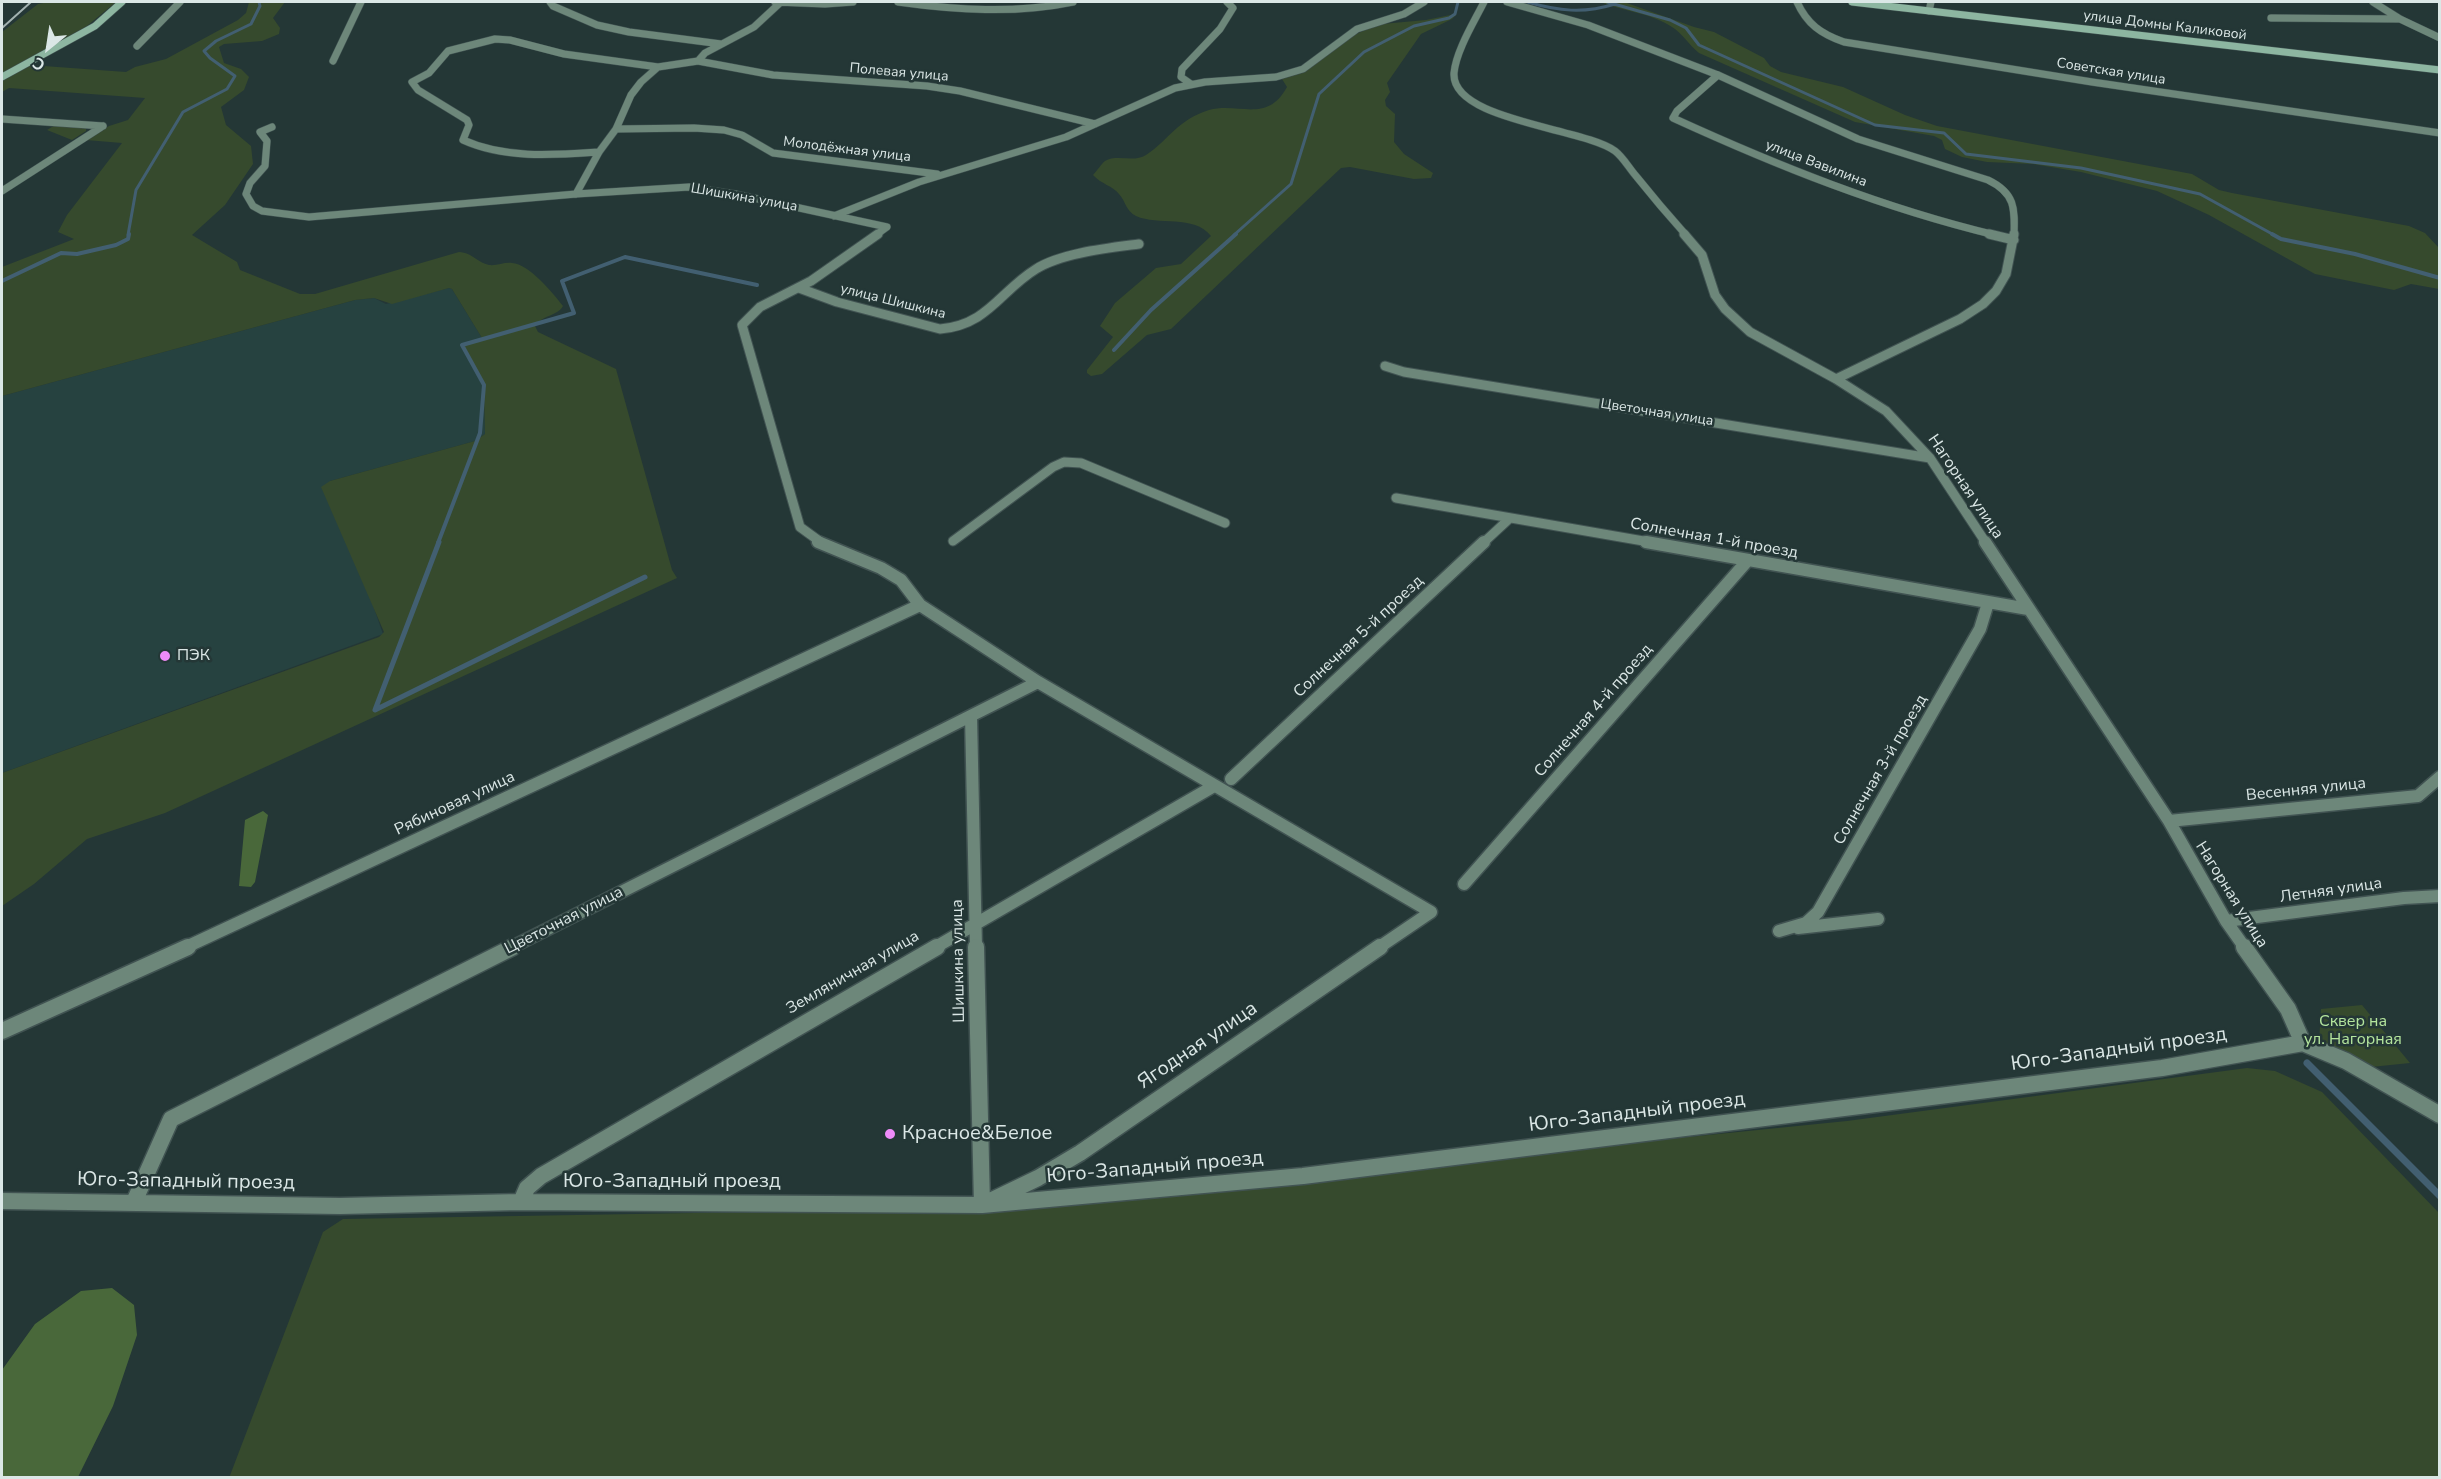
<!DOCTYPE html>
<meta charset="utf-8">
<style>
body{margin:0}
#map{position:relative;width:2441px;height:1479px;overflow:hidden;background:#243736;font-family:"Nunito Sans",sans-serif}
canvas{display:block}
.frame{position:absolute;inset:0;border:3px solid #dbe7e6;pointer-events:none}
.north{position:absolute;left:18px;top:18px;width:60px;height:60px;-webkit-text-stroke:4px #243736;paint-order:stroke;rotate:210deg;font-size:16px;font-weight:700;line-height:24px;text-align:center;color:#dbe7e6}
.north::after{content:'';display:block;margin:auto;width:21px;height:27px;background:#dbe7e6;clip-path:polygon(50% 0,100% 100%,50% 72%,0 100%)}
</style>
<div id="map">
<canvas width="2441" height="1479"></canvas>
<div class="frame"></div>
<div class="north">С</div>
</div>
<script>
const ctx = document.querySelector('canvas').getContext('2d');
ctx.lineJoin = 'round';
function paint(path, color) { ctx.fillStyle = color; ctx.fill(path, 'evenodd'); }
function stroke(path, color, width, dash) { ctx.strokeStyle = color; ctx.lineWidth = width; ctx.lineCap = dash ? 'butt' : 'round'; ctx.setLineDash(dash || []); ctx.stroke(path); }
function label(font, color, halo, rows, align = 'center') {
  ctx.font = font + ' "Nunito Sans",sans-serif'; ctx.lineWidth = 5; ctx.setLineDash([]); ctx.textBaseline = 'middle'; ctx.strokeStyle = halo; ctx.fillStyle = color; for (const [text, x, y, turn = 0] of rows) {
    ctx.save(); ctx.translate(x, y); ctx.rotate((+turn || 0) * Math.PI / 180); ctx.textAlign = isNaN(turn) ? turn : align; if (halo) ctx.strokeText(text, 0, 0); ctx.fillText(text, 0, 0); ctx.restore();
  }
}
const built = new Path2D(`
 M449,288L452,289L482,338L462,347L484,388L485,434L475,441L330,481L383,634L2,773V396L355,300L374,298L386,304Z`);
const green = new Path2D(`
 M49,2H116L87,26L2,74V32L38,4Z
 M249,2H285L273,18L280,28L279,34L262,41L224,44L219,47L224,63L241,69L249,77L244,90L221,107L226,125L251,146L253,164L225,205L192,235L237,262L240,270L300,294H315L459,252C473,253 476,262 489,265C497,266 504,262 512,263C529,264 553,293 563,306C558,316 542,315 535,326L538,332L616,369L672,570L677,578L165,813L87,839L34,884L2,906V773L379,637L384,632L321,487L330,481L475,441L485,434L484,388L462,347L482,338L452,289L449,288L392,304L374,298L355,300L2,396V267L74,239L58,232L67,215L122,143L86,140L109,126L128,120L145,98L9,88L2,92V81L30,65L126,72L135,67L166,59L238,20L246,13Z
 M1600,2H1624L1694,27L1714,32L1764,58L1770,66L1781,72L1843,87L1905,115L1937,126L2192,174L2219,190L2232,193L2409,226L2425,233L2439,248V289L2411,284L2394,290L2315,274L2209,215L2157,191L2081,172L2033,164L1987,162L1962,157L1945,149L1942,140L1934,136L1855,122L1699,53C1689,45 1682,33 1672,27C1651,13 1623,11 1600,2Z
 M1455,14L1456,15L1452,19L1421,34L1387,83L1390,92L1385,100L1386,106L1395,114L1394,142L1404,154L1433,173L1431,178L1414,179L1350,167L1341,168L1171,329L1147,335L1102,374L1091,376L1087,373V370L1113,337L1100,326L1115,303L1156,268L1181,264L1211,236C1194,214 1158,226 1136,216C1126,211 1126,202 1119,194C1113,186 1101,184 1093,175C1097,171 1101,164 1105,161C1117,154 1134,163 1146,155C1170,139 1177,120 1209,110C1239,102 1267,124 1287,87L1282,79L1305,72L1348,38L1365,30L1382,24L1426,20Z
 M55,125L86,128V131L72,140L47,130Z
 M2362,1005L2410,1063L2371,1067L2319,1042L2321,1009Z
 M2247,1068L2275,1071L2322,1092L2439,1213V1477L229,1478L323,1232L343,1219L985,1208L1847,1121Z`);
const forest = new Path2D(`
 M263,811L268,815L255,882L251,887L239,886L245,820Z
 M112,1288L134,1305L137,1335L113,1406L78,1477H2V1370L35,1324L81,1291Z`);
const streamFar3 = new Path2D(`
 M1527,2C1559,11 1583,14 1615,4
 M1607,2L1670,20L1686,28L1699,45L1875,125L1944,133L1966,154L2081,168L2200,194L2274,235
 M128,235L136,190L183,112L227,89L235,76L210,58L204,51L216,41L251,24L260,6L259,2
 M1234,235L1291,184L1319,94L1364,52L1414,26L1449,18L1455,14L1458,2`);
const streamFar2 = new Path2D(`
 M2272,234L2281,239L2355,254L2440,278
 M2,281L61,253L77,254L116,245L128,239L129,234
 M1114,350L1151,310L1236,234
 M438,543L480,433L484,385L462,345L574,313L562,281L625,257L757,285`);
const streamFar1 = new Path2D(`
 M439,542L375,710L645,577`);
const stream = new Path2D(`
 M2307,1063L2440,1196`);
const streetFar3 = new Path2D(`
 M550,2L553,6L597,25L629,32L721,44
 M775,2L825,4L853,2
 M898,2C956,10 1015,14 1073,2
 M1484,2C1474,22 1456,51 1454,73C1451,121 1585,128 1615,151C1623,157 1629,168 1636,176C1652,196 1669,216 1686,235
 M1507,2L1588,25L1718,75L1858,139L1988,180C2015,193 2015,208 2014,235
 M1797,2C1807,24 1821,34 1844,42L2092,82L2440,133
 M2373,2L2400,19L2440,38
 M1929,11L1931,2
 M2271,18L2400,19
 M137,46L180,2
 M333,61L361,2
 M698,61L705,53L754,27L781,2
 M1718,75L1677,111L1673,118C1778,166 1883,208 1995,235
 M1191,84L1181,77L1182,69L1220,29L1233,8L1227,2
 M2,119L103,126
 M272,127L260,132L267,141L265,166L250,183L246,194L253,206L262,211L309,217L576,194L689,187L735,194L887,227L876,235
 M616,129L694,128L724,130L742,135L773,153L937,174
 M599,152C554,155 505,159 463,140L469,125L467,120L418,90L412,82L429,73L448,51L495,39L510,40L564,54L658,67
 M2,191L103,126
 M576,194L599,152L616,129L631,95L641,82L658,67L698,61L773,75L927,86L960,91L1095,124
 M834,216L919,182L1066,137L1175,88L1205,82L1276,77L1303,69L1357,29L1404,14L1424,2`);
const streetFar2 = new Path2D(`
 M1684,234L1702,255L1715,295L1725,309L1750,332L1836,379L1886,411L1930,458L1986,543
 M1989,234L2014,240
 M799,288L837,302L940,329C988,325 1000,291 1036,269C1061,253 1109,248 1139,244
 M1385,366L1404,372L1930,458
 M1836,379L1960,319L1983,304L1996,291L2006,274L2014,234
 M1396,498L1655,543
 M953,541L1053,467L1064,462L1081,463L1225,523
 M822,543L800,527L742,325L760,307L811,281L878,234
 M1483,543L1509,519`);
const streetFar1 = new Path2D(`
 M818,542L881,568L901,580L920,605L1038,682L1431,912L1378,948
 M1646,542L2028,609
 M1985,542L2169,821L2226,921L2245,948
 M971,716L976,948
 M1231,779L1484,542
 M2169,821L2418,796L2440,777
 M1464,884L1748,560
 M2226,921L2404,898L2440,896
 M1798,928L1878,919
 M1779,931L1806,923L1818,912L1980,629L1988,603
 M184,948L920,605
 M510,948L1038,682
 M934,948L1214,786`);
const street = new Path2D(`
 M976,947L982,1205L1038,1178L1080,1153L1380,947
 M2244,947L2288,1009L2303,1043
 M2,1031L188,947
 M2303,1043L2346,1061L2440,1115
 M2,1201L340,1206L521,1202L982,1205L1303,1176L2162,1068L2303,1043
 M134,1202L171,1119L513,947
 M521,1202L527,1188L541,1176L937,947`);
const secondary = new Path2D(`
 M1852,2L2440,70
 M2,77L95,26L122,2`);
const rail = new Path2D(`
 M2,28L31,2`);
const markers = [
 [165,656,6,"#ee8bf8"],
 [890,1134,6,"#ee8bf8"]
];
const farStreetnames = [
 ["улица Домны Каликовой",2165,26,7],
 ["Советская улица",2111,72,9],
 ["Полевая улица",899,73,5],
 ["Молодёжная улица",847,150,7],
 ["улица Вавилина",1816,164,21],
 ["Шишкина улица",744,198,10],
 ["улица Шишкина",893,302,14],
 ["Цветочная улица",1657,413,9]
];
const streetNames = [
 ["Нагорная улица",1965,487,56],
 ["Солнечная 1-й проезд",1714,539,10],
 ["Солнечная 5-й проезд",1359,637,-43],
 ["Солнечная 4-й проезд",1594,711,-49],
 ["Солнечная 3-й проезд",1881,770,-60],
 ["Весенняя улица",2306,790,-6],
 ["Рябиновая улица",455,804,-25],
 ["Летняя улица",2331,891,-8],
 ["Нагорная улица",2231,895,58],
 ["Цветочная улица",564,921,-27],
 ["Шишкина улица",959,961,-91],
 ["Земляничная улица",853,973,-30]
];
const poiNames = [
 ["ПЭК",177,656]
];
const parkNames = [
 ["Сквер на",2353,1022],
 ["ул. Нагорная",2353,1040]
];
const nearStreetnames = [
 ["Ягодная улица",1198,1046,-34],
 ["Юго-Западный проезд",2119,1050,-8],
 ["Юго-Западный проезд",1637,1113,-7],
 ["Юго-Западный проезд",1155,1168,-5],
 ["Юго-Западный проезд",186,1182,1],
 ["Юго-Западный проезд",672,1182]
];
const nearPoinames = [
 ["Красное&Белое",902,1134]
];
paint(built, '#264240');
paint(green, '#364a2d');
paint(forest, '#49683a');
stroke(streamFar3, '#425f71', 3);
stroke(streamFar2, '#425f71', 4);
stroke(streamFar1, '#425f71', 5);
stroke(stream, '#425f71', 7);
stroke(streetFar3, '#415352', 8);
stroke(streetFar2, '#415352', 11);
stroke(streetFar1, '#415352', 15);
stroke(street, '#415352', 19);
stroke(secondary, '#415352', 8);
stroke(streetFar3, '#6d877a', 7);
stroke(streetFar2, '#6d877a', 9);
stroke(streetFar1, '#6d877a', 12);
stroke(street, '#6d877a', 16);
stroke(secondary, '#8db6a1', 7);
stroke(rail, '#a2b1b0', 2);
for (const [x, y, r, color] of markers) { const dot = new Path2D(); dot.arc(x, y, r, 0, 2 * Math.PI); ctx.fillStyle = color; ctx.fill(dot); stroke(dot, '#243736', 2); }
label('14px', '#dbe7e6', '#243736', farStreetnames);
label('16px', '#dbe7e6', '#243736', streetNames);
label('16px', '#dbe7e6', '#243736', poiNames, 'left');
label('16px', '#b4e59d', '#243736', parkNames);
label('20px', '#dbe7e6', '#243736', nearStreetnames);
label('20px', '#dbe7e6', '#243736', nearPoinames, 'left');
</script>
